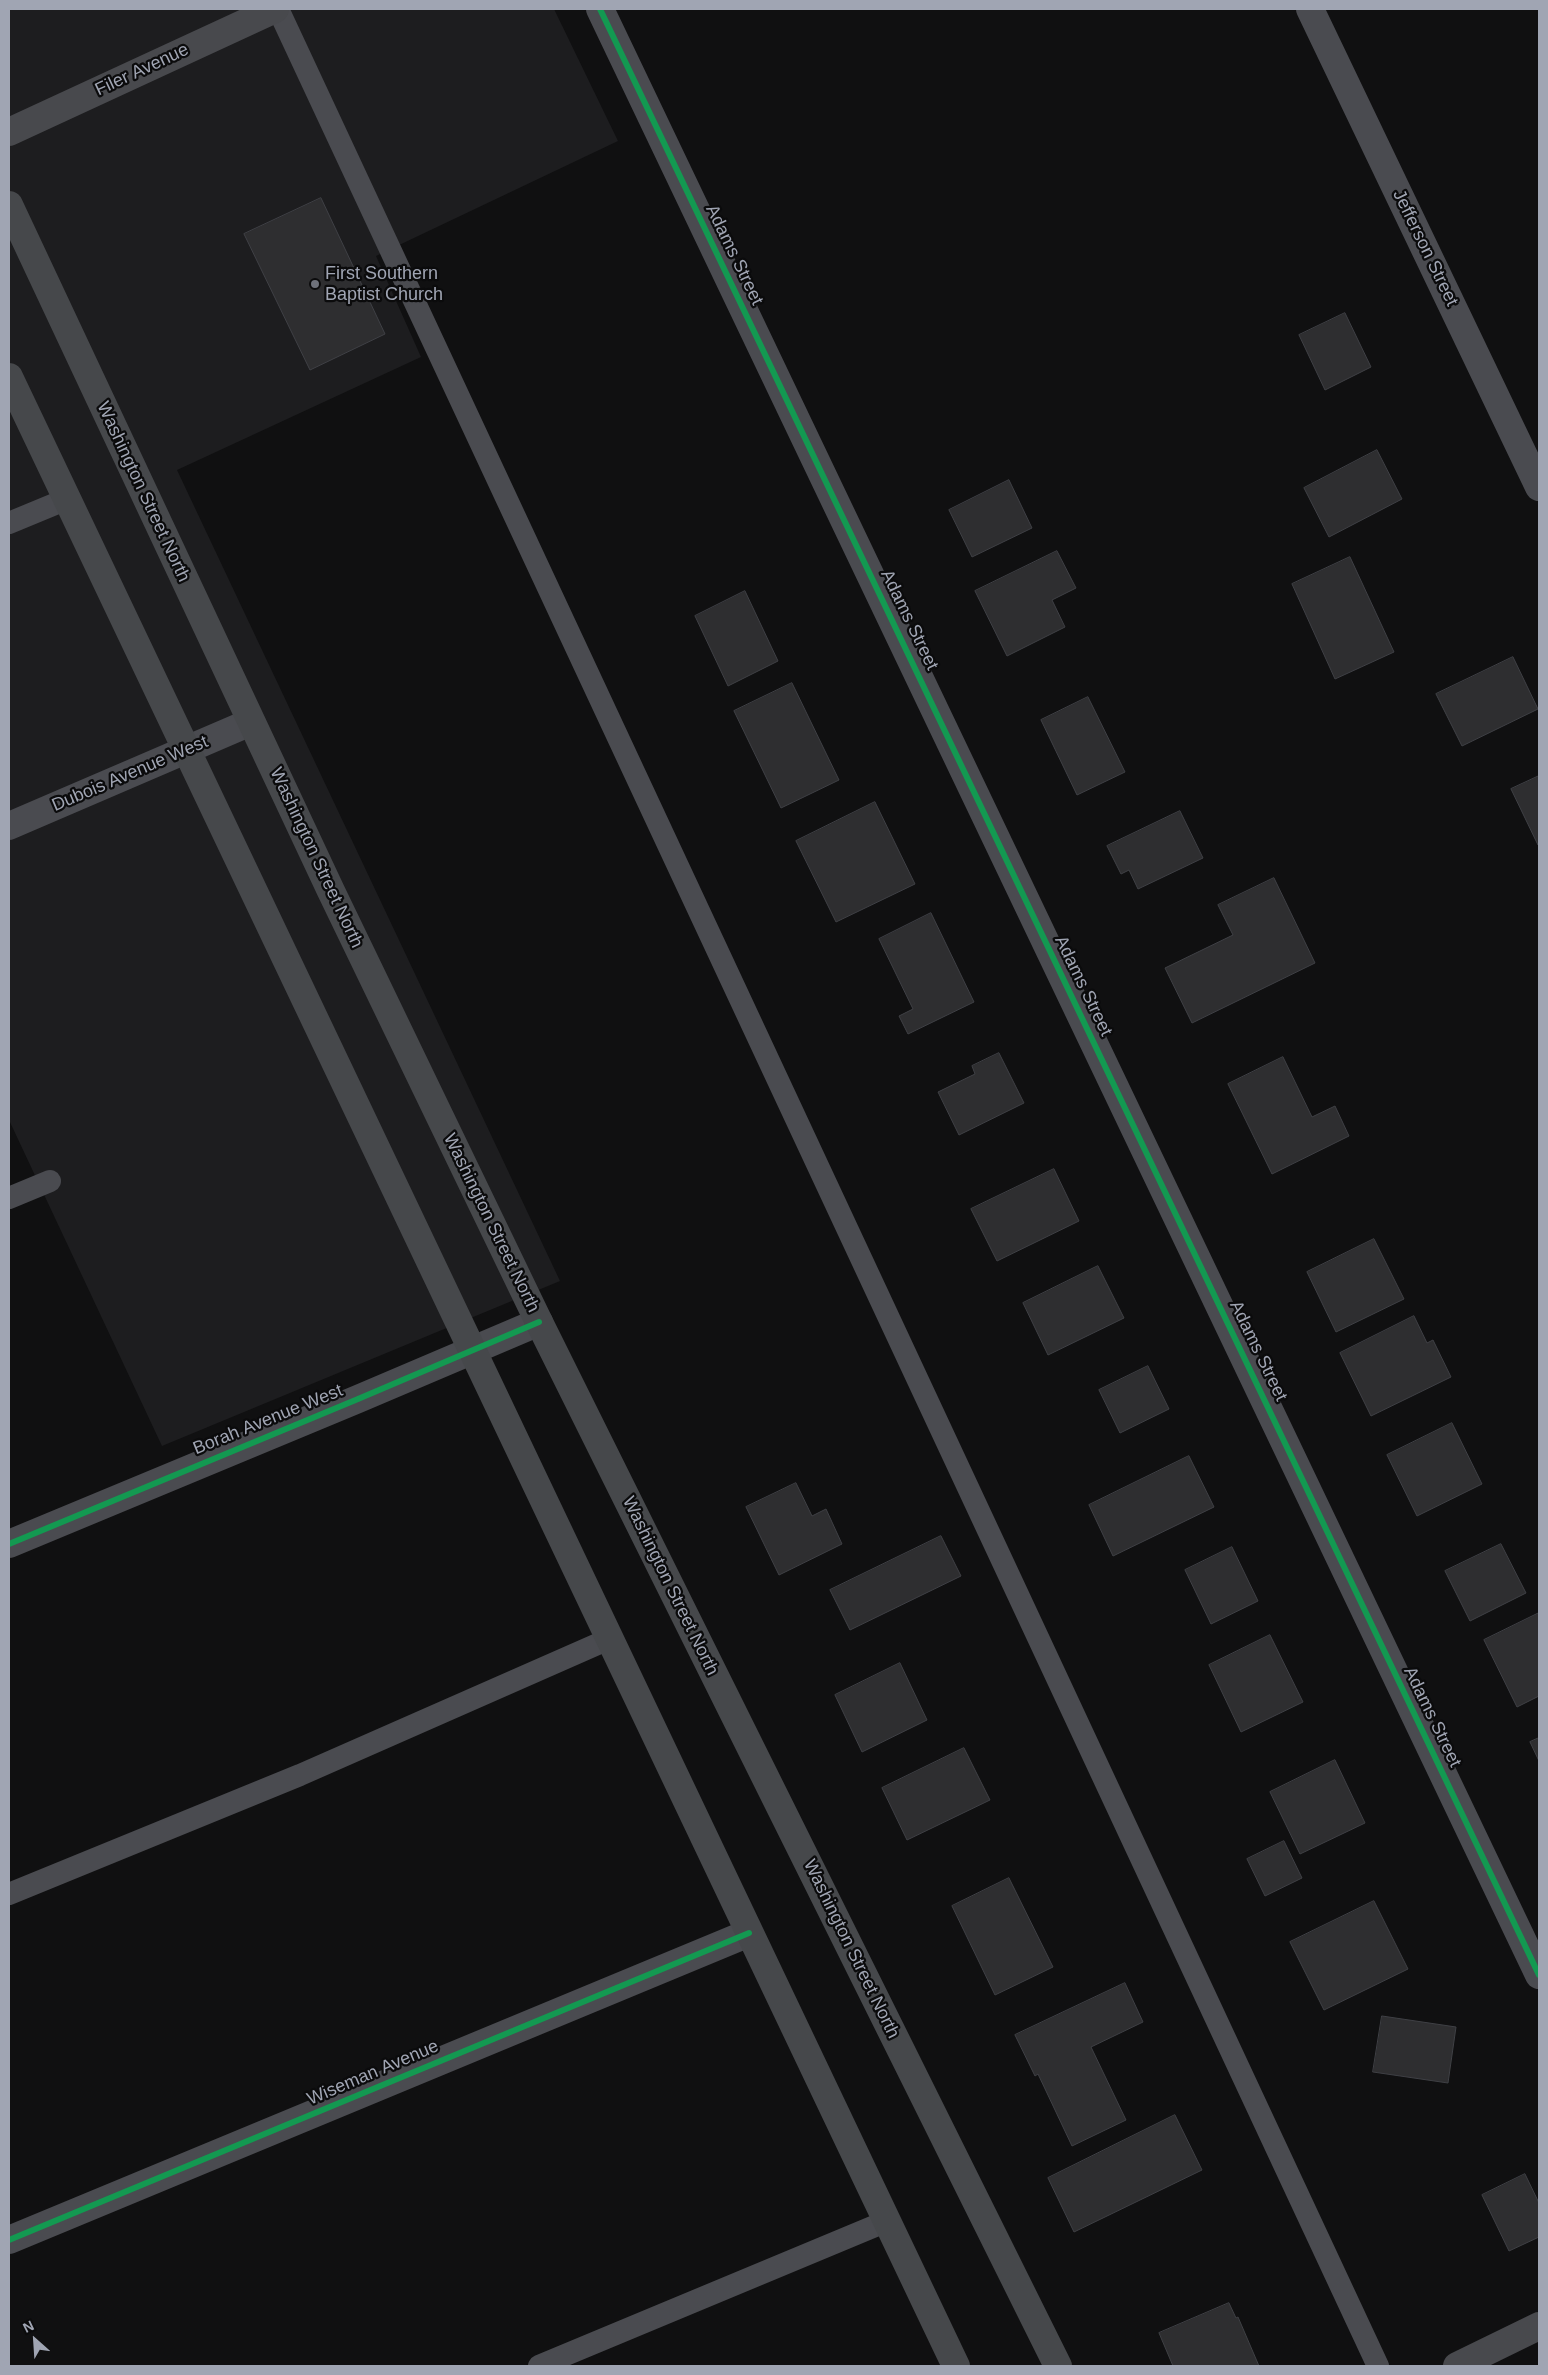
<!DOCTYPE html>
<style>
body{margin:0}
#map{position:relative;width:1548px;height:2375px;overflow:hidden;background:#101011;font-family:Helvetica,sans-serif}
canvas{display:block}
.frame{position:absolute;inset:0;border:10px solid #a0a5b3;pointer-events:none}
.north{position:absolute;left:10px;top:2315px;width:50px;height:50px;-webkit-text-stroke:4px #0b0b0c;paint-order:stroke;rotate:334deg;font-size:14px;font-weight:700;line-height:20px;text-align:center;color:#a0a5b3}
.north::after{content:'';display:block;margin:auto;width:18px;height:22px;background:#a0a5b3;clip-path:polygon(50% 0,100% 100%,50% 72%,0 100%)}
</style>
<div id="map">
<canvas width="1548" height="2375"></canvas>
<div class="frame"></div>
<div class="north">N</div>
</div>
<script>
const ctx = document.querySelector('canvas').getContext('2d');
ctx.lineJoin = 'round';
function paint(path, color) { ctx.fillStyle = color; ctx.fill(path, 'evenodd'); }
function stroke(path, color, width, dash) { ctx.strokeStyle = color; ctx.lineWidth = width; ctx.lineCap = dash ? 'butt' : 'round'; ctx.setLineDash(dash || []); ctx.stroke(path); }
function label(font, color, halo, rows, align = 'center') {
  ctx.font = font + ' Helvetica,sans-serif'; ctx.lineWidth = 4.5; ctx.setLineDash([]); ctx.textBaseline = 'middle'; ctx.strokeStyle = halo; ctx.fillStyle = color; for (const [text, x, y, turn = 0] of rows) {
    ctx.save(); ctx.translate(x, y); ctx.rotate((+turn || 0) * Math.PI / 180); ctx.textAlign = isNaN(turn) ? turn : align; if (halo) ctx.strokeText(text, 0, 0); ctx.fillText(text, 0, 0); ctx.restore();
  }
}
const built = new Path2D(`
 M9,9H554L618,141L376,256L421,357L177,470L560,1281L162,1446L9,1120Z`);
const building = new Path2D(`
 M321,198L385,334L310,370L244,234Z
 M1345,313L1371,367L1325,390L1299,335Z
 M1377,450L1402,499L1329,537L1304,488Z
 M1009,480L1032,528L972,557L949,510Z
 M1057,551L1076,588L1052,600L1065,627L1007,656L975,591Z
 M1350,557L1394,652L1335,679L1292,584Z
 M745,591L778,661L728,686L695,616Z
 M1513,657L1538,709L1462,746L1436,694Z
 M792,683L839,780L781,808L734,711Z
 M1088,697L1125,772L1077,795L1041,720Z
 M1539,776V845H1538L1511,789Z
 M875,802L915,884L836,922L796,841Z
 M1180,811L1203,858L1138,889L1129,870L1121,874L1107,846Z
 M1274,878L1315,963L1192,1023L1165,968L1233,935L1218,905Z
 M931,913L974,1002L908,1034L899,1016L913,1009L879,939Z
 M999,1053L1024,1103L959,1135L938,1092L975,1074L972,1066Z
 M1283,1057L1312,1117L1335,1106L1349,1136L1272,1174L1228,1084Z
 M1054,1169L1079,1221L997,1261L971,1209Z
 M1374,1239L1404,1299L1336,1332L1307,1272Z
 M1098,1266L1124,1318L1048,1355L1023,1303Z
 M1414,1316L1427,1343L1433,1340L1451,1377L1371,1416L1340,1353Z
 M1148,1366L1169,1409L1120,1433L1099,1390Z
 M1452,1423L1482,1484L1417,1516L1387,1455Z
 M1189,1456L1214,1507L1113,1556L1089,1505Z
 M796,1483L812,1516L826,1509L842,1544L779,1575L746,1507Z
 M941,1536L961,1576L850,1630L830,1590Z
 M1501,1544L1526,1593L1470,1621L1445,1571Z
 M1232,1547L1258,1601L1211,1624L1185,1570Z
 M1539,1613V1696L1517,1707L1484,1640Z
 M1270,1635L1303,1702L1241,1732L1209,1665Z
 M900,1663L927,1720L862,1752L835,1695Z
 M1539,1738V1761L1530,1742Z
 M964,1748L990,1800L907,1840L882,1788Z
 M1335,1760L1365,1823L1300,1854L1270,1792Z
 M1284,1841L1302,1878L1265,1896L1247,1859Z
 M1009,1878L1053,1967L995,1995L952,1906Z
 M1374,1901L1408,1969L1324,2010L1290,1942Z
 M1125,1983L1143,2022L1091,2047L1126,2120L1072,2146L1038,2074L1035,2076L1015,2035Z
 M1382,2016L1456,2027L1448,2083L1373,2072Z
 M1175,2115L1202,2170L1074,2232L1048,2178Z
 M1525,2174L1539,2203V2237L1509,2251L1482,2195Z
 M1229,2303L1236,2318L1238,2317L1259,2366H1173L1159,2333Z`);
const lane = new Path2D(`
 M278,9L1378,2366
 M9,523L67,499
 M9,1198L50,1181
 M9,1894L300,1775L609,1639
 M539,2366L887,2221`);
const street = new Path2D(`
 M600,9L1539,1975
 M1310,9L1539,487
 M9,826L251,722
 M9,1544L358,1399L539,1322
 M9,2240L749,1933`);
const secondary = new Path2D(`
 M9,132L275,9
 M1457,2366L1539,2326`);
const primary = new Path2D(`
 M9,205L331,891L539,1322L1058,2366
 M9,377L956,2366`);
const cycleway = new Path2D(`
 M600,9L1539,1975
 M9,1544L358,1399L539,1322
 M9,2240L749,1933`);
const markers = [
 [315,284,5,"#6e717a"]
];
const streetNames = [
 ["Filer Avenue",142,70,-25],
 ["Jefferson Street",1425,248,64],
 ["Adams Street",734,255,64],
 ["Washington Street North",143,492,65],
 ["Adams Street",909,620,64],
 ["Dubois Avenue West",130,774,-23],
 ["Washington Street North",316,858,65],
 ["Adams Street",1083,986,64],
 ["Washington Street North",491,1223,64],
 ["Adams Street",1258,1351,64],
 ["Borah Avenue West",268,1420,-22],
 ["Washington Street North",670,1586,64],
 ["Adams Street",1432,1717,64],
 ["Washington Street North",851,1949,64],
 ["Wiseman Avenue",373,2073,-23]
];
const poiNames = [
 ["First Southern",325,274],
 ["Baptist Church",325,295]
];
paint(built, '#1d1d1f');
paint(building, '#2e2e30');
stroke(building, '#3f4045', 1);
stroke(lane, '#4a4b50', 22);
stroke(street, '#4a4b50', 28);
stroke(secondary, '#48494d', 28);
stroke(primary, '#46484b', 28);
stroke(cycleway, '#139951', 6);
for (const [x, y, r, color] of markers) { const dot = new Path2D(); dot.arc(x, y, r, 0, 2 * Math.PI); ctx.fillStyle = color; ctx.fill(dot); stroke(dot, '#0b0b0c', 2); }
label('18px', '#a0a5b3', '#0b0b0c', streetNames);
label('18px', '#a0a5b3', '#0b0b0c', poiNames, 'left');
</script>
